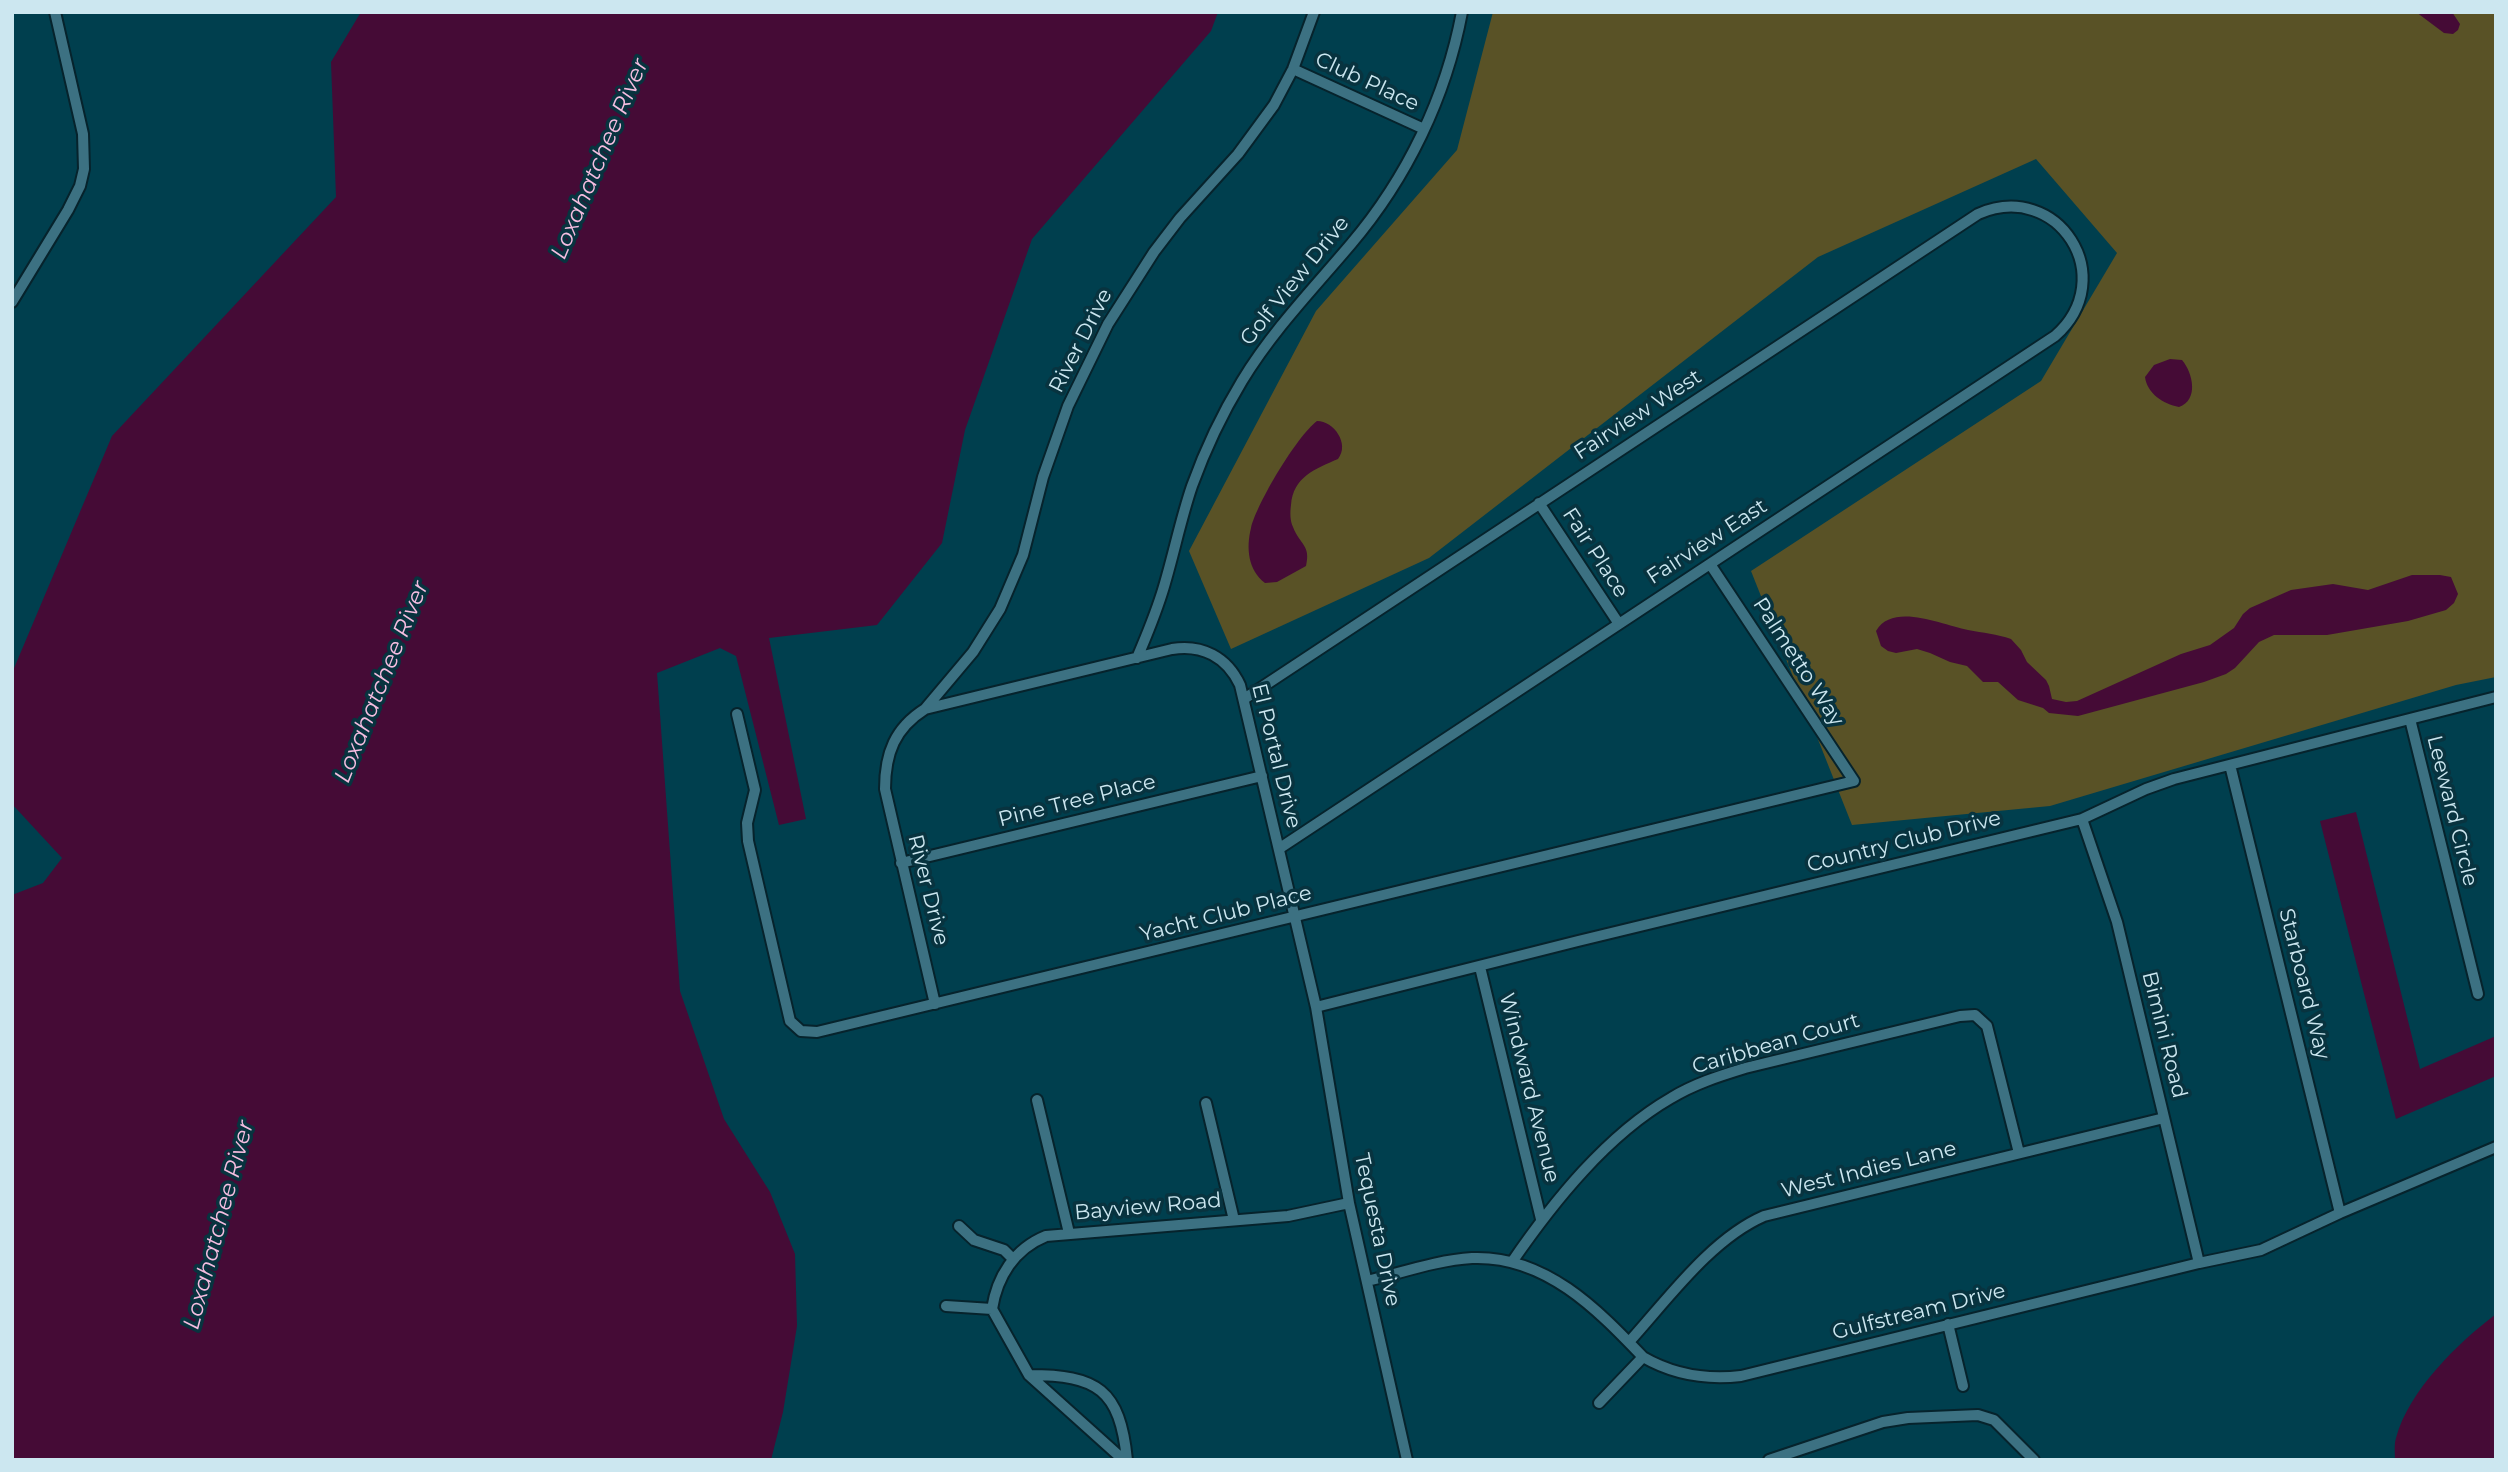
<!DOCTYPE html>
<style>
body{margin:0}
#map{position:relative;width:2508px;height:1472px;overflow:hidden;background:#003f4e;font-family:Montserrat,sans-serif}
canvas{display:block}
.frame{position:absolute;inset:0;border:14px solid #cce7f0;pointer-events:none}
</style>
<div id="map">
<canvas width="2508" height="1472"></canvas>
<div class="frame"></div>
</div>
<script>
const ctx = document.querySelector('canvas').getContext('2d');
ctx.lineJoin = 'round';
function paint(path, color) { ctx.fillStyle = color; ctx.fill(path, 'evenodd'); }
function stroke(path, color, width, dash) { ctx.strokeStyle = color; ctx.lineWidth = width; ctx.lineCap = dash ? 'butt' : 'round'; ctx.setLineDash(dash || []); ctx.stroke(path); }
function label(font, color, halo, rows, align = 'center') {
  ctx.font = font + ' Montserrat,sans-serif'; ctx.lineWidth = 7; ctx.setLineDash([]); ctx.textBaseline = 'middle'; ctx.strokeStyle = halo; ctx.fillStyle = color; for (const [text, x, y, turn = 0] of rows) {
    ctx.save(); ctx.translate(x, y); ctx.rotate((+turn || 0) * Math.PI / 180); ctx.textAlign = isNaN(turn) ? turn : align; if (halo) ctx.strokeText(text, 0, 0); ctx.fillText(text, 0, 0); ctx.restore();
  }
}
const green = new Path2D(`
 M1493,12H2496V677L2456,685L2050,806L1852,825L1751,571L2041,381L2117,253L2036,159L1818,257L1429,558L1231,649L1189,551L1316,311L1457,150Z`);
const water = new Path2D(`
 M361,12H1218L1211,31L1032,239L965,430L942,543L877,625L769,638L806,819L779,825L736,656L720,648L657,673L680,991L724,1119L770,1192L795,1254L797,1326L783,1412L771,1460H12V895L43,883L62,858L12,804V673L112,436L336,197L331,62Z
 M2416,12H2452L2460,24L2458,30L2453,34L2444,33Z
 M2170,359L2182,360C2193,373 2199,400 2179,407C2163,404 2147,393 2145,377L2154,365Z
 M1317,421C1334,421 1350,444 1338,459C1315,469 1293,477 1291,505C1290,512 1290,521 1293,527C1300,545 1311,545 1306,566L1277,582L1265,583C1248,570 1246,548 1251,528C1257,503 1297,436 1317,421Z
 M2412,575H2440L2451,577L2458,594L2454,603L2446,610L2408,621L2327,635H2274L2259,642L2235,668L2226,674L2204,682L2078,716L2049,713L2043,708L2018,700L1998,682H1983L1967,666L1950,662L1930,653L1917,649L1896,653L1888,651L1881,646L1876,631C1893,602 1942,625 1968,630C1983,633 1997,634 2011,639L2021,650L2027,662L2046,680L2049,686L2052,699L2066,702L2077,701L2181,654L2210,645L2234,628L2243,614L2250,608L2291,590L2333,584L2368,590Z
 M2356,812L2420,1069L2496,1036V1076L2396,1119L2320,821Z
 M2496,1314V1460H2395C2395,1453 2394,1444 2396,1438C2409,1390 2458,1343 2496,1314Z`);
const minor = new Path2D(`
 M1293,69L1424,129
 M12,302L68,210L80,186L84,169L83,134L55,12
 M1539,503L1619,624
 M1137,658C1146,637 1155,615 1162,593C1173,558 1180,521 1192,486C1205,450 1222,414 1242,381C1273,330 1313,289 1351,244C1407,178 1446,97 1462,12
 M1244,699L1978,214C2058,179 2121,278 2055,336L1280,848
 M925,709L973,652L1000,609L1023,555L1043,477L1068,406L1108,324L1154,252L1180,218L1238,154L1274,105L1293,69L1314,12
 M737,714L755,790L747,823L748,841L790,1021L801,1031L817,1032L1854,781L1710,564
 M2410,719L2478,994
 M2230,765L2340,1213
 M2082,819L2117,922L2199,1263
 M901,863L1262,776
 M1480,967L1541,1219
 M935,1004L885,789C885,753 895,728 925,709L1172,649C1202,644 1227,657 1240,685L1316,1007L1349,1203L1407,1460
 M1316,1007L1578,941L2082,819L2146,789L2174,779L2496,697
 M1037,1100L1069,1233
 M1206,1103L1234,1220
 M959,1226L974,1240L1004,1250L1013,1259
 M1512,1262C1554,1201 1607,1135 1671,1098C1694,1084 1719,1076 1745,1068L1960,1016L1975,1015L1987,1026L2019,1153
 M1367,1281C1401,1273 1437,1260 1472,1258C1545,1255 1597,1309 1643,1357C1674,1375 1706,1380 1741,1376L2199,1263L2261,1250L2340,1213L2496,1147
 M946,1306L992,1309L1029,1375L1118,1455L1127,1460
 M992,1309C997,1277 1014,1249 1046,1236L1288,1216L1349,1203
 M1948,1324L1963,1386
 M1629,1342C1668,1299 1711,1239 1764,1216L2164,1118
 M1029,1375C1097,1375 1120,1389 1127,1460
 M1599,1403L1643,1357
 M1769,1460L1883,1422L1908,1418L1978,1415L1994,1420L2034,1460`);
const streetNames = [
 ["Club Place",1367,82,25],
 ["Golf View Drive",1295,281,-51],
 ["River Drive",1081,341,-63],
 ["Fairview West",1638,415,-33],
 ["Fairview East",1707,542,-33],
 ["Fair Place",1595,553,57],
 ["Palmetto Way",1798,662,57],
 ["El Portal Drive",1276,756,76],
 ["Pine Tree Place",1077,801,-14],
 ["Leeward Circle",2452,811,76],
 ["Country Club Drive",1904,842,-14],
 ["River Drive",928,890,76],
 ["Yacht Club Place",1226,914,-14],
 ["Starboard Way",2304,984,76],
 ["Bimini Road",2164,1035,76],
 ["Caribbean Court",1776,1044,-16],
 ["Windward Avenue",1529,1088,76],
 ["West Indies Lane",1869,1170,-14],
 ["Bayview Road",1148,1207,-5],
 ["Tequesta Drive",1377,1230,78],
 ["Gulfstream Drive",1919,1312,-14]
];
const waterNames = [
 ["Loxahatchee River",600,159,-67],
 ["Loxahatchee River",382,682,-68],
 ["Loxahatchee River",219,1225,-75]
];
paint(green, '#595226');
paint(water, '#450b36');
stroke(minor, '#06232c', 14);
stroke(minor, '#3c7182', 10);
label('21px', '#cce7f0', '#08333f', streetNames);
label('italic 23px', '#f5bde0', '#08333f', waterNames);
</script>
